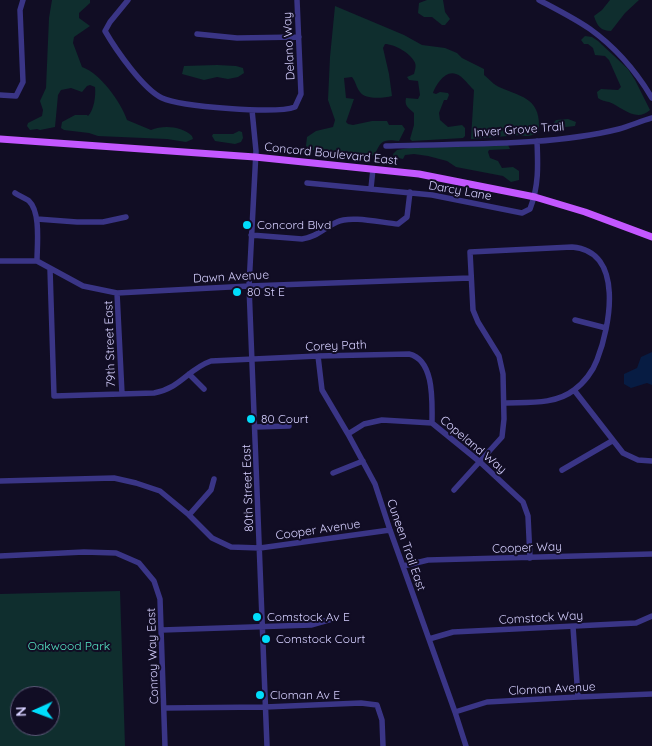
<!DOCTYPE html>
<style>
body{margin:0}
#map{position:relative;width:652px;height:746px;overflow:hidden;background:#110d24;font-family:Quicksand,sans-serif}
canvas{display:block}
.north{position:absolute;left:10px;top:686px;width:50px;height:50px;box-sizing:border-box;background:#110d24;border:1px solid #605b7c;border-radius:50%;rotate:268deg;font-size:14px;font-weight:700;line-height:20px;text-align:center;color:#d6d0ff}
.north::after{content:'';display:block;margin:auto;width:18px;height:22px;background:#00ddfb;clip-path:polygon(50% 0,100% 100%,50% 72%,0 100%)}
</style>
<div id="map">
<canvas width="652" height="746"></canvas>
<div class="north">N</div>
</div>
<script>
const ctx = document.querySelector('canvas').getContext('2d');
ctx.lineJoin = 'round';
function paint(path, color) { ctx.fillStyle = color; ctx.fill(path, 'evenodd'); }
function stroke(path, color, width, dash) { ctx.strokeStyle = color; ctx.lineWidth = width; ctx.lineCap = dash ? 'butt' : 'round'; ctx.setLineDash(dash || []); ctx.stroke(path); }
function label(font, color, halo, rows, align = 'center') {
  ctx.font = font + ' Quicksand,sans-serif'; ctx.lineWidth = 4; ctx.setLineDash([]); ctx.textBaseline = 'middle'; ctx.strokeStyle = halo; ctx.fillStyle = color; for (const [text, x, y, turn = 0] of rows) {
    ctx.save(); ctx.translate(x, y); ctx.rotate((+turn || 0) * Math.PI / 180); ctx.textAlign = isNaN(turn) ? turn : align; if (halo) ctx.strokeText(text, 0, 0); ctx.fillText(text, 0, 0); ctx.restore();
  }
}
const green = new Path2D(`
 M52,0H90V3L79,13V18L90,26L74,37L73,43L82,67C100,73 121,102 127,120L151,130C163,125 182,126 192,136L193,139L186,142L167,139L98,136L89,133L64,130L61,128L62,122L75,115H87L88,116C94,110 96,96 95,87L90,85L87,86L82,92L71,88L61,90L58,95L55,127L40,130L37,129L30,130L27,126L28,123L42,116L43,110L40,101L46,88L49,18Z
 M427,0H443L445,12L450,19L445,25H442L432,17H424L418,13L419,3Z
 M610,0H639L625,13L611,31C601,31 597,26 594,16L602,10Z
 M335,6L404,35L422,45L445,48L457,53L462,58L484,69V75C489,79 494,85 499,87C525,98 541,99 539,132C532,136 528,137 520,135L471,139L474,90C469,86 463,76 456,74C445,70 436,85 433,93L436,94L440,92L448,93L449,95L447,100H444L439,113L440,120L448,127L462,125L465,128V136L463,138L412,141L410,139L414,125V113C409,108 404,106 406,98L418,99L420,95L418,81L409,80L407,77L414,74C415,70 417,65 414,61C410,53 394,44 385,44L383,48L389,74L392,96C384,98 365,100 360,92C356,87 356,82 352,77L344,78L346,98L354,99L346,122L348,124L353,125L372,121H387L389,125H402L405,129L399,141C383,139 381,141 375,154L371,156L351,152L312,150L306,146L307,137L316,131L333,127L335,120L328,100L330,57Z
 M585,36L592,37L598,41L628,69L635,80L650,110C636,123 622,107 609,102C605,101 602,101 598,98L597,92L601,89L618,90L621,87L609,60L605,56L595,55L593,48L588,44H584L581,40Z
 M217,65L236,66L243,68L244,73L238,77L228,79L217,77L204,80L182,74L184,66Z
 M568,119L576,122L575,126L557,128L552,125L556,120Z
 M239,131L242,132L243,138L241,142L235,144L215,141L212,136L213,134H233Z
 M508,145L510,149L489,150L488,152L490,158L498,161L502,168L513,167L519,171V180L511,182L503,176L456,167L447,161L428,156L414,154L405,155L403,159L394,157L393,154L397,150L409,148Z
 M120,591L125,746H0V594ZM20,696H50V726H20Z`);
const water = new Path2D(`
 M652,352V385L647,383L631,388L624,384V374L637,368L641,357Z`);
const minor = new Path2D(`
 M128,0L110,22L105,31C116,50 143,89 162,98C181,107 277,114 295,107L301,94L297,0
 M539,0C556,9 574,18 590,29C615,47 636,71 652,98
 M197,34L237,38L299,37
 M0,95L16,96L23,82L20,10L23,0
 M252,110L256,151L249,286L267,746
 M386,146C460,143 547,147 619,129C630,126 641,121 652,118
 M307,183L432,195L522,213L530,209C539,186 538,165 537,141
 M371,188L373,169
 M15,193C19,196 26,198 29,201C41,212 37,246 37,261
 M37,219L77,222H103L126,217
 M251,235L302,239C317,237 324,228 337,222C350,215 383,223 398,224L407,217L410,192
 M0,261H37L83,286L117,293L249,286L470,278
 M50,269L54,396L154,393C181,388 188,369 211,361L318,356L409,354C435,360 432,403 432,423
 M117,293L122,394
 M575,320L606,328
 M318,356L322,390L348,434L375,484L390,530L455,712L466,746
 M189,374L204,389
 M574,390L623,453L638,460L652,461
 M255,427L289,426
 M348,434L364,424L382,420L432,423L480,462L523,502L528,516L530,558
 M562,470L612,441
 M333,473L363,461
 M0,481L114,478L136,483L160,491L189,515L212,538L231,547L260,548L390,530
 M454,490L502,437L504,419L503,374L499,356L478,322L473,310L470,252L572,247C625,251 610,327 597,360C593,371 584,383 574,390C555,405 527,402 504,403
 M189,515L211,490L214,479
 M0,556L84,552L116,553L139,563L154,581L160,599L165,746
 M403,566L428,560L652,554
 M573,627L578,697
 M162,630L311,625L332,619
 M429,639L453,632L636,623L652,616
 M165,708L265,707L361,703L377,705L382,720L383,746
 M455,712L487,702L578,697L652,694`);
const major = new Path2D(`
 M0,139L255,157L419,174L535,197L585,212L652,237`);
const markers = [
 [247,225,5,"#00ddfb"],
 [237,292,5,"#00ddfb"],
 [251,419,5,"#00ddfb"],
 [257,617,5,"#00ddfb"],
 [266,639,5,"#00ddfb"],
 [260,695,5,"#00ddfb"]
];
const streetNames = [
 ["Delano Way",289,46,-93],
 ["Inver Grove Trail",519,130,-4],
 ["Concord Boulevard East",331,154,6],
 ["Darcy Lane",460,191,10],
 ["Dawn Avenue",231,277,-3],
 ["79th Street East",110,344,-92],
 ["Corey Path",336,346,-2],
 ["Copeland Way",473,445,40],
 ["80th Street East",248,488,-92],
 ["Cooper Avenue",318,530,-8],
 ["Cuneen Trail East",406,545,71],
 ["Cooper Way",527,548,-2],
 ["Comstock Way",541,618,-3],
 ["Conroy Way East",153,656,-92],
 ["Cloman Avenue",552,689,-3]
];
const poiNames = [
 ["Concord Blvd",257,225],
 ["80 St E",247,292],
 ["80 Court",261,419],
 ["Comstock Av E",267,617],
 ["Comstock Court",276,639],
 ["Cloman Av E",270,695]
];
const parkNames = [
 ["Oakwood Park",69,646]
];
paint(green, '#0f2e2e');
paint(water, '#071c43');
stroke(minor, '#3a3586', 5.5);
stroke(major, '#c357ff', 7);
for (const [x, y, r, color] of markers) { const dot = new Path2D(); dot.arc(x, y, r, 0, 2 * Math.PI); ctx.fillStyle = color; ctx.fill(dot); stroke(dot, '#110d24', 2); }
label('12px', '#d6d0ff', '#110d24', streetNames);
label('12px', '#d6d0ff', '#110d24', poiNames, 'left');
label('12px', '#55e6c4', '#110d24', parkNames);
</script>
